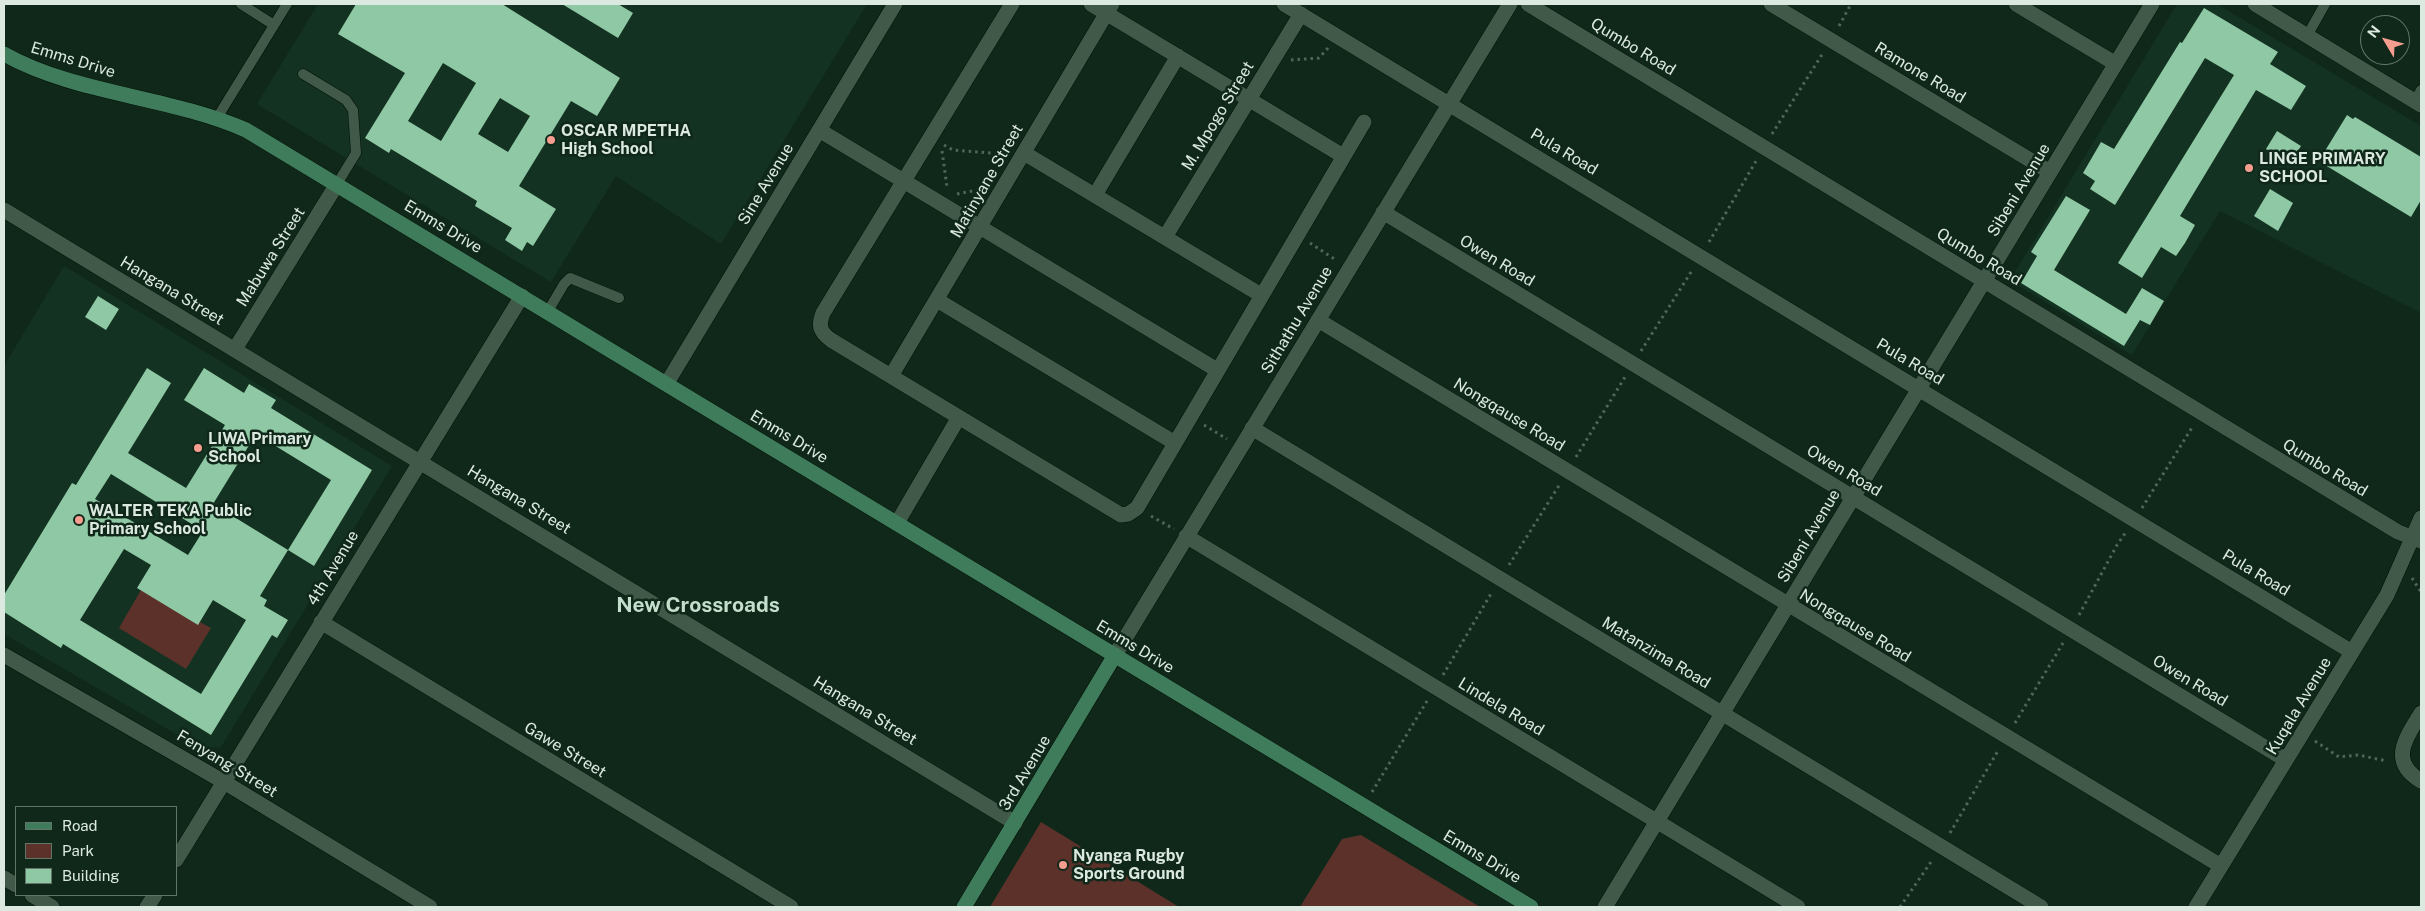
<!DOCTYPE html>
<style>
body{margin:0}
#map{position:relative;width:2425px;height:911px;overflow:hidden;background:#10281a;font-family:"Public Sans",sans-serif}
canvas{display:block}
.frame{position:absolute;inset:0;border:5px solid #dbe9e0;pointer-events:none}
.legend{position:absolute;left:15px;top:806px;width:162px;height:90px;box-sizing:border-box;background:#10281a;border:1px solid #617569;margin:0;padding:6px 9px;list-style:none;font-size:15px;color:#dbe9e0}
.legend li{display:flex;align-items:center;gap:10px;height:25px}
.legend b{width:25px;border:1px solid #617569}
.north{position:absolute;left:2360px;top:15px;width:50px;height:50px;box-sizing:border-box;background:#10281a;border:1px solid #617569;border-radius:50%;rotate:307deg;font-size:14px;font-weight:700;line-height:20px;text-align:center;color:#dbe9e0}
.north::after{content:'';display:block;margin:auto;width:18px;height:22px;background:#f59d8e;clip-path:polygon(50% 0,100% 100%,50% 72%,0 100%)}
</style>
<div id="map">
<canvas width="2425" height="911"></canvas>
<div class="frame"></div>
<ul class="legend">
<li><b style="height:6px;background:#3f7c5b"></b>Road</li>
<li><b style="height:14px;background:#5c312a"></b>Park</li>
<li><b style="height:14px;background:#8fc8a4"></b>Building</li>
</ul>
<div class="north">N</div>
</div>
<script>
const ctx = document.querySelector('canvas').getContext('2d');
ctx.lineJoin = 'round';
function paint(path, color) { ctx.fillStyle = color; ctx.fill(path, 'evenodd'); }
function stroke(path, color, width, dash) { ctx.strokeStyle = color; ctx.lineWidth = width; ctx.lineCap = dash ? 'butt' : 'round'; ctx.setLineDash(dash || []); ctx.stroke(path); }
function label(font, color, halo, rows, align = 'center') {
  ctx.font = font + ' "Public Sans",sans-serif'; ctx.lineWidth = 5; ctx.setLineDash([]); ctx.textBaseline = 'middle'; ctx.strokeStyle = halo; ctx.fillStyle = color; for (const [text, x, y, turn = 0] of rows) {
    ctx.save(); ctx.translate(x, y); ctx.rotate((+turn || 0) * Math.PI / 180); ctx.textAlign = isNaN(turn) ? turn : align; if (halo) ctx.strokeText(text, 0, 0); ctx.fillText(text, 0, 0); ctx.restore();
  }
}
const built = new Path2D(`
 M318,4H867L721,244L616,176L551,282L257,104Z
 M2177,4H2217L2421,126V313L2220,211L2132,355L2019,286L2015,272Z
 M64,266L392,466L221,747L202,749L4,634V366Z`);
const green = new Path2D(`
 M141,590L211,628L186,669L119,628Z
 M1041,822L1179,907H990Z
 M1361,835L1480,907H1300L1342,839Z`);
const building = new Path2D(`
 M356,4H502L620,78L597,116L571,101L519,186L556,209L533,246L527,242L522,251L505,240L512,228L475,206L477,201L391,149L389,153L365,138L405,73L338,34ZM443,63L476,83L441,141L408,121ZM500,98L530,116L508,152L478,134Z
 M562,4H618L633,13L618,38Z
 M2204,8L2278,52L2270,64L2306,86L2291,110L2256,90L2180,216L2195,225L2185,243L2176,256L2161,247L2142,278L2118,263L2234,75L2205,58L2115,205L2090,189L2095,181L2083,173L2101,142L2114,149L2180,42L2182,43Z
 M2347,115L2353,119L2355,117L2421,157V200L2411,217L2325,165L2326,163L2320,159Z
 M2277,131L2301,146L2290,163L2266,149Z
 M2270,189L2293,203L2278,231L2254,216Z
 M2066,196L2090,210L2054,270L2126,314L2142,288L2164,301L2150,325L2140,320L2124,346L2021,283L2037,256L2031,252Z
 M98,296L119,309L106,330L85,317Z
 M147,368L171,383L128,453L186,488L225,425L184,400L204,368L244,393L249,384L276,400L271,408L372,470L314,566L288,550L260,596L267,600L264,606L288,620L277,638L272,635L211,735L63,644L61,648L4,612V595L72,483L76,485ZM256,434L331,480L288,550L213,504ZM111,474L203,531L188,555L95,499ZM124,549L151,565L137,588L198,625L213,600L246,620L201,694L80,620Z`);
const path = new Path2D(`
 M1839,26L1851,4
 M1291,60L1319,58L1328,48
 M1772,134L1823,53
 M944,145L953,150L1004,154
 M942,151L947,187
 M957,194L983,189
 M1709,242L1756,161
 M1310,243L1336,260
 M1641,351L1693,269
 M1204,425L1227,439
 M1576,457L1625,377
 M2142,508L2193,426
 M1151,516L1174,529
 M1509,565L1560,484
 M2412,578L2421,592
 M2079,615L2117,545L2126,532
 M1443,675L1492,592
 M2015,723L2063,643
 M2315,741L2339,757L2358,755L2387,761
 M1372,792L1427,701
 M1950,833L1999,749
 M1900,907L1933,859`);
const lane = new Path2D(`
 M241,4L274,25
 M2307,36L2325,4
 M303,74L346,100L353,110L356,153L337,184
 M2415,101L2421,90
 M217,118L287,4
 M548,311L564,284L570,278L619,298`);
const street = new Path2D(`
 M1012,4L823,313C818,326 820,332 831,340L1121,515L1128,514L1137,508L1364,122
 M1091,4L1343,156
 M1284,4L2352,652
 M1528,4L2398,532L2421,541
 M1771,4L2050,172
 M2016,4L2116,64
 M2255,4L2421,105
 M819,130L1217,370
 M1024,153L1261,295
 M1095,195L1178,56
 M4,210L1015,823
 M1383,212L2286,760
 M1165,237L1301,14
 M937,300L1175,443
 M1318,320L2221,866
 M235,349L337,184
 M891,376L1112,4
 M667,383L895,4
 M1252,428L2041,907
 M897,523L959,417
 M1186,536L1798,907
 M321,622L791,907
 M4,655L224,782L430,907
 M1115,655L1510,4
 M2421,713C2406,738 2388,761 2421,781
 M176,860L522,296
 M4,878L16,885
 M32,895L52,907
 M147,907L155,895
 M1605,907L2152,4
 M2196,907L2387,595L2421,518`);
const secondary = new Path2D(`
 M4,54C75,94 168,96 246,130L1531,907
 M964,907L1115,655`);
const markers = [
 [551,140,5,"#f59d8e"],
 [2249,168,5,"#f59d8e"],
 [198,448,5,"#f59d8e"],
 [79,520,5,"#f59d8e"],
 [1063,865,5,"#f59d8e"]
];
const streetNames = [
 ["Qumbo Road",1633,47,31],
 ["Emms Drive",73,60,17],
 ["Ramone Road",1920,73,31],
 ["M. Mpogo Street",1218,116,-59],
 ["Pula Road",1564,152,31],
 ["Matinyane Street",987,181,-60],
 ["Sine Avenue",766,184,-59],
 ["Sibeni Avenue",2019,190,-59],
 ["Emms Drive",443,227,31],
 ["Mabuwa Street",271,257,-58],
 ["Qumbo Road",1979,257,31],
 ["Owen Road",1497,261,31],
 ["Hangana Street",172,291,31],
 ["Sithathu Avenue",1297,320,-59],
 ["Pula Road",1910,362,31],
 ["Nongqause Road",1509,415,31],
 ["Emms Drive",789,437,31],
 ["Qumbo Road",2325,468,31],
 ["Owen Road",1844,471,31],
 ["Hangana Street",519,500,31],
 ["Sibeni Avenue",1809,536,-59],
 ["4th Avenue",333,568,-59],
 ["Pula Road",2256,573,31],
 ["Nongqause Road",1855,626,31],
 ["Emms Drive",1135,647,31],
 ["Matanzima Road",1656,653,31],
 ["Owen Road",2190,681,31],
 ["Kuqala Avenue",2299,706,-59],
 ["Lindela Road",1501,707,31],
 ["Hangana Street",865,711,31],
 ["Gawe Street",565,750,31],
 ["Fenyang Street",227,764,31],
 ["3rd Avenue",1025,773,-59],
 ["Emms Drive",1482,857,31]
];
const poiNames = [
 ["OSCAR MPETHA",561,131],
 ["High School",561,149],
 ["LINGE PRIMARY",2259,159],
 ["SCHOOL",2259,177],
 ["LIWA Primary",208,439],
 ["School",208,457],
 ["WALTER TEKA Public",89,511],
 ["Primary School",89,529],
 ["Nyanga Rugby",1073,856],
 ["Sports Ground",1073,874]
];
const districtNames = [
 ["New Crossroads",698,606]
];
paint(built, '#133221');
paint(green, '#5c312a');
paint(building, '#8fc8a4');
stroke(lane, '#001005', 11);
stroke(street, '#001005', 16);
stroke(secondary, '#001005', 16);
stroke(path, '#516559', 3, [2.5, 4]);
stroke(lane, '#405949', 10);
stroke(street, '#405949', 15);
stroke(secondary, '#3f7c5b', 15);
for (const [x, y, r, color] of markers) { const dot = new Path2D(); dot.arc(x, y, r, 0, 2 * Math.PI); ctx.fillStyle = color; ctx.fill(dot); stroke(dot, '#10281a', 2); }
label('16px', '#dbe9e0', '#10281a', streetNames);
label('bold 16px', '#dbe9e0', '#10281a', poiNames, 'left');
label('bold 21px', '#c3dfcc', '#10281a', districtNames);
</script>
